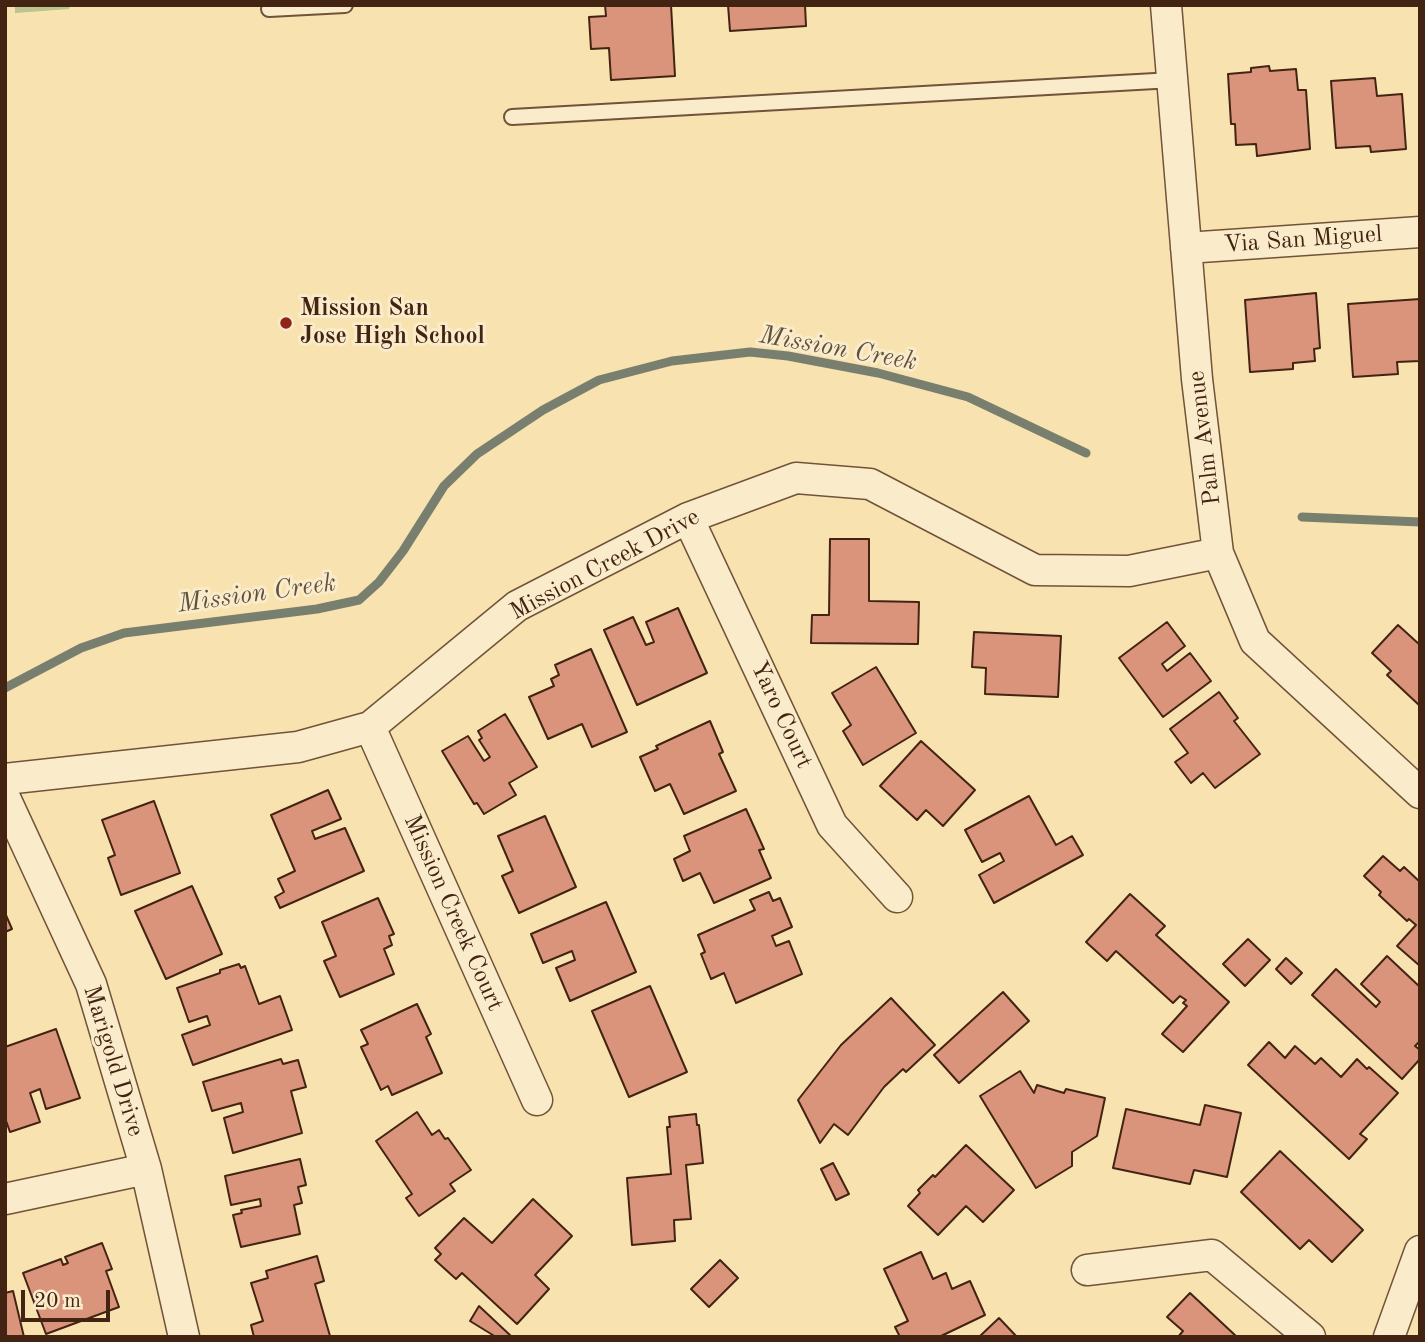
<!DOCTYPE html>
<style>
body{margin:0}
#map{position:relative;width:1425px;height:1342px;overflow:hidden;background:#f8e2af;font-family:"Old Standard TT",serif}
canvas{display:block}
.frame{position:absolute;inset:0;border:7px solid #432312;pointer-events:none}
.scale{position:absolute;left:21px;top:1290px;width:89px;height:32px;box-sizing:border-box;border:4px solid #432312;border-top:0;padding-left:9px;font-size:21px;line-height:24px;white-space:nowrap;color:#432312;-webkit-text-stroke:5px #faeccb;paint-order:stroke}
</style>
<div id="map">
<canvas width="1425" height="1342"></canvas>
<div class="frame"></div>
<div class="scale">20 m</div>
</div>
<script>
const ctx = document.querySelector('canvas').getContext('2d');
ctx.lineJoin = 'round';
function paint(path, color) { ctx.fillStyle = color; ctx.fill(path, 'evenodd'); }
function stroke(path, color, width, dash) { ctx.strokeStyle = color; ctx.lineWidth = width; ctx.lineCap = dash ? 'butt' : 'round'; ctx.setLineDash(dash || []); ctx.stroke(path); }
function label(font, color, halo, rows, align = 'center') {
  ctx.font = font + ' "Old Standard TT",serif'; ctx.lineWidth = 6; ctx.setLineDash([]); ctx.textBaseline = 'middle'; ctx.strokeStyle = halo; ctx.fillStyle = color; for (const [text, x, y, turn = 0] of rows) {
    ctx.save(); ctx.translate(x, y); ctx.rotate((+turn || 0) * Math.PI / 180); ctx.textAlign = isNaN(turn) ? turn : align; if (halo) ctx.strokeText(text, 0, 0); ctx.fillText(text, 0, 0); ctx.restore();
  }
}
const green = new Path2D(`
 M15,5H70L69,9L15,13Z`);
const stream = new Path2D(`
 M1302,517L1420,522
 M5,688L81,648L124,633L317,609L359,600L379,582L403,551L444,486L477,454L543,410L599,380L672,361L750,352L788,356L878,373L968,397L1086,453`);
const building = new Path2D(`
 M605,5H671L675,76L611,80L609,48L591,49L589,17L606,16Z
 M728,5H805L806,26L730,31Z
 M1269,66L1270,71L1296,69L1298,90H1306L1310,149L1257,156L1256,144L1236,145L1235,124H1231L1228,74L1251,72V68Z
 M1375,78L1377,96L1402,94L1406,149L1371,152L1370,146L1336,148L1331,81Z
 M1316,293L1320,348L1314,349L1315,361L1293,363V369L1250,372L1245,300Z
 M1420,299V361L1397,362L1398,374L1353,377L1348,304Z
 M830,539H869V601L919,602L918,644L811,643L812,615H829Z
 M678,608L707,673L637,705L604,630L633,617L646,645L654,642L646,622Z
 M1167,622L1185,646L1162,664L1167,671L1190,653L1211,681L1163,717L1119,658Z
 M1398,625L1420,645V706L1387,675L1391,671L1372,653Z
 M974,632L1061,636L1058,697L985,694L986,668L972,667Z
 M591,649L627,732L592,747L582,724L548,739L529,697L554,686L551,679L559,675L555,665Z
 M876,667L916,733L863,765L843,731L851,725L832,693Z
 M1219,692L1238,718L1234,721L1260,754L1215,788L1203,773L1191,783L1175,762L1188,753L1170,729Z
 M505,714L537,767L509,783L516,795L484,814L477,803L474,804L442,751L468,736L484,761L490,757L479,740L482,738L478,731Z
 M710,721L723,752L719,754L736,791L684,814L670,784L655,791L640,757L658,749L656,746Z
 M921,741L975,790L943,826L926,810L917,820L880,786Z
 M328,790L341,819L312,831L315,839L345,828L364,871L280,908L275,897L284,892L278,879L295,871L271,815Z
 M1029,796L1056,845L1072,836L1083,855L994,903L979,875L1004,861L1000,853L982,862L965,830Z
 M154,801L180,873L121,895L108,858L115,855L102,820Z
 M746,809L764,849L759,850L771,878L714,903L700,873L683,881L674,859L690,851L684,836Z
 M545,816L576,887L519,913L502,876L513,871L498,836Z
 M1383,856L1400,871L1404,867L1420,882V966L1397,946L1416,925L1409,919L1407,921L1379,895L1381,892L1364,876Z
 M192,886L222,954L166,979L135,911Z
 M769,892L773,901L780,898L792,927L772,936L776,946L789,941L802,974L736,1003L724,973L711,979L701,954L705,952L698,935L755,910L750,900Z
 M1130,894L1165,926L1156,935L1229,1002L1183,1052L1162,1034L1187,1006L1183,1003L1186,1000L1180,996L1173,1003L1116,951L1107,961L1086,942Z
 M378,898L394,934L389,936L392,945L384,949L394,974L340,997L324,961L336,956L322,922Z
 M606,902L636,972L570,1001L556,968L575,960L572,951L543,963L531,934Z
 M5,913L12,929L5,932Z
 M1248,939L1270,960L1245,986L1223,964Z
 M1387,956L1420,987V1041L1415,1046L1420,1050V1059L1402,1079L1312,995L1336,969L1376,1007L1380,1002L1361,984Z
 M1286,958L1302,973L1291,984L1276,969Z
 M239,964L241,968L245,966L259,1004L280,996L292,1030L193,1065L182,1035L210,1025L207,1016L189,1022L177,988L220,973V970Z
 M650,986L687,1072L629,1097L592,1011Z
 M1003,992L1029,1021L959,1083L934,1055Z
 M891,998L935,1045L906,1072L903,1069L884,1087L848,1135L834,1124L820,1143L798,1100L841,1045Z
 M417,1004L431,1034L426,1037L442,1073L392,1095L388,1086L381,1090L361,1047L368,1044L361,1030Z
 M56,1029L80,1098L46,1109L40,1089L30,1093L40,1122L10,1132L5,1118V1047Z
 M1269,1042L1285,1058L1295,1046L1315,1064L1321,1058L1341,1077L1357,1059L1367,1069L1369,1067L1398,1093L1360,1134L1367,1139L1349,1159L1248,1065Z
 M281,1059L283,1064L298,1060L306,1087L291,1091L302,1133L233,1153L224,1118L243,1112L241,1103L212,1111L203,1082Z
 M1020,1071L1034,1093L1037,1085L1064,1093L1066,1089L1105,1098L1097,1136L1072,1152V1166L1036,1188L980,1096Z
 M1205,1105L1241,1113L1227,1177L1194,1170L1190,1184L1113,1168L1126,1109L1200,1125Z
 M417,1112L432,1135L439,1130L445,1139L448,1138L471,1170L450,1184L455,1191L419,1216L406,1198L412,1194L376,1141Z
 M696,1114L697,1125H699L703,1163L686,1165L691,1219L674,1220L675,1241L632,1245L627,1178L671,1174L667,1127H670L669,1117Z
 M966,1145L1014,1190L983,1222L966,1206L938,1235L908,1206L920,1193L918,1190L933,1175L935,1177Z
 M1280,1151L1363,1230L1332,1262L1309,1240L1300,1249L1241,1192Z
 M300,1159L306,1185L298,1187L302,1203L294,1205L300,1234L241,1247L233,1215L242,1213L241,1210L261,1206L260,1199L231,1205L225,1176Z
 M833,1163L849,1194L836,1200L821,1169Z
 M533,1199L572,1236L535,1275L549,1289L517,1324L462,1273L456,1279L435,1260L441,1254L435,1248L464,1218L492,1243Z
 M102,1243L112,1269L106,1271L119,1307L46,1334L23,1273L61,1259L63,1265L68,1263L65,1257Z
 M921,1252L933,1279L946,1273L952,1289L970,1281L985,1315L939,1337H900L895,1327L908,1321L884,1269Z
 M317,1256L324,1281L315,1284L330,1336L254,1337L251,1325L263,1321L251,1283L268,1278L266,1271Z
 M720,1260L738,1278L709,1307L691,1289Z
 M13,1291L24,1337H5V1293Z
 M1190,1293L1237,1337H1178L1183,1331L1167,1317Z
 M479,1306L512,1337H496L470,1321Z
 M999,1318L1017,1337H979Z`);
const service = new Path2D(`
 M269,9L345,5
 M512,117L1173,80`);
const minor = new Path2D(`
 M1166,5L1197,379L1218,553L1255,641L1420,793
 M1186,248L1420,232
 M688,518L832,825L897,897
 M370,727L537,1100
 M5,779L298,747L370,727L517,606L688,518L796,478L870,484L1035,570L1129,571L1218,553
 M5,798L91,984L146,1169L184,1337
 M5,1199L146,1169
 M1087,1270L1212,1255L1310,1337
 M1389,1337L1420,1251`);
const markers = [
 [286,323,7,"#8f2418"]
];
const streetNames = [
 ["Via San Miguel",1303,240,-4],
 ["Palm Avenue",1205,438,-97],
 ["Mission Creek Drive",605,565,-28],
 ["Yaro Court",781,715,65],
 ["Mission Creek Court",453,913,66],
 ["Marigold Drive",113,1061,73]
];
const poiNames = [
 ["Mission San",300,309],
 ["Jose High School",300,337]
];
const waterNames = [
 ["Mission Creek",838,349,10],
 ["Mission Creek",257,594,-8]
];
paint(green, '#bac48d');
stroke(stream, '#797f6f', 9);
paint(building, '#db947c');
stroke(building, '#432312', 2);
stroke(service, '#705339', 18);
stroke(minor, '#705339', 33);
stroke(service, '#faeccb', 14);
stroke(minor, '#faeccb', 30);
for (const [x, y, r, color] of markers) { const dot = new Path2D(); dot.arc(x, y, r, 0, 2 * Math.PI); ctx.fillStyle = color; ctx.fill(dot); stroke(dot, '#faeccb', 2.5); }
label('24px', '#432312', '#faeccb', streetNames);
label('bold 24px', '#432312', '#faeccb', poiNames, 'left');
label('italic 26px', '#5e5140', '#faeccb', waterNames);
</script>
